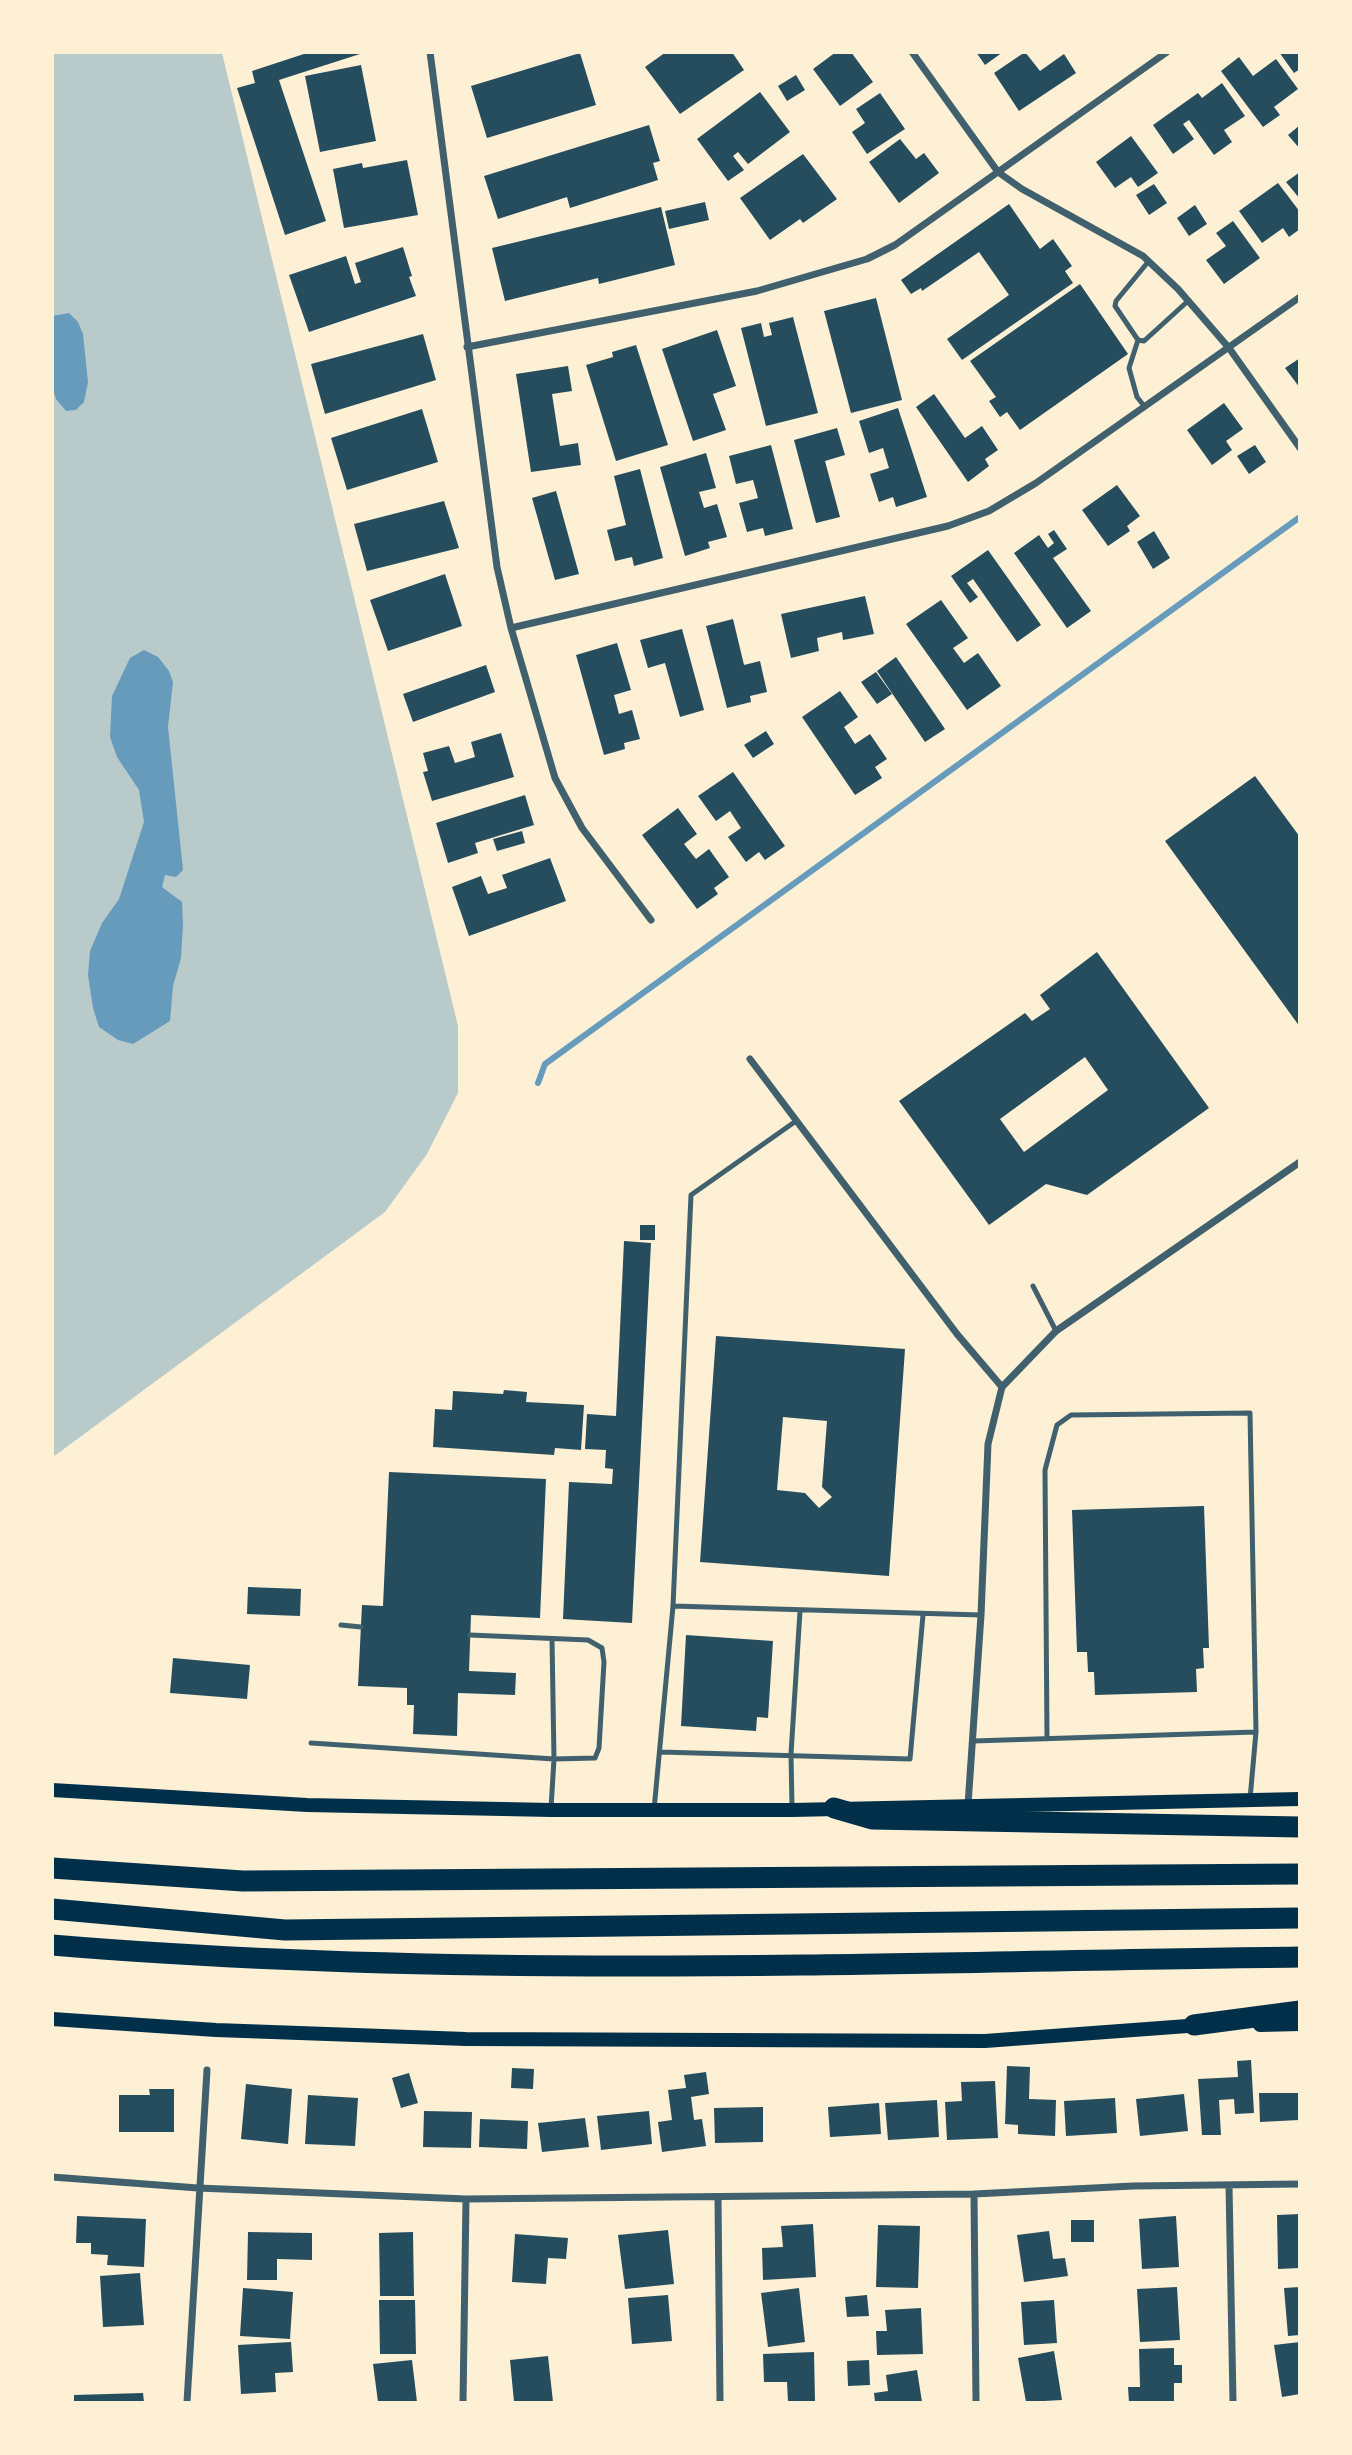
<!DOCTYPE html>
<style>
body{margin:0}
#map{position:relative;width:1352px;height:2455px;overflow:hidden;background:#fdf0d5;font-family:Quicksand,sans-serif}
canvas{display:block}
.frame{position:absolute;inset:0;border:54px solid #fdf0d5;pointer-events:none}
</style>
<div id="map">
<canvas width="1352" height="2455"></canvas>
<div class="frame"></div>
</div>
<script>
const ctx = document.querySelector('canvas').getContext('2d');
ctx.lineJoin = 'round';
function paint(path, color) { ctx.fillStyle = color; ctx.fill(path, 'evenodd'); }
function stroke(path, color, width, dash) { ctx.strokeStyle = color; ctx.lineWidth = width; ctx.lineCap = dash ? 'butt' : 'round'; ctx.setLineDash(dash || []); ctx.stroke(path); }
const green = new Path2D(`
 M53,53H222L458,1026V1093L427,1154L385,1212L53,1457Z`);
const water = new Path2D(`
 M69,313L78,322L83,334L88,382L84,402L76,410L66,411L56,399L53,390L52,316Z
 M144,650L158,657L169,671L173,682L168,727L183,870L176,877L165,875L162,887L182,902L183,925L181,958L173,986L170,1021L133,1044L118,1040L99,1027L93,1008L88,975L90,951L102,923L119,899L144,822L139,790L117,757L110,737L112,696L130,658Z`);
const stream = new Path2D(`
 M538,1083L545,1064L1300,517`);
const building = new Path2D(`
 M310,52L363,53L279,80L326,221L285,235L237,88L255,83L252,71Z
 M666,52H732L744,70L680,114L645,67Z
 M836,52H851L873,82L840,106L813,69Z
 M976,52H1003L985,65Z
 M1025,52L1040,71L1064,54L1076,73L1019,111L994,73Z
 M1279,52H1300V69L1294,73Z
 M580,53L596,105L487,138L471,86Z
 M1239,57L1253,76L1276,59L1298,89L1274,107L1280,115L1263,127L1221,71Z
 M361,65L376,141L320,152L305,76Z
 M796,75L805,90L787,101L778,86Z
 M1222,83L1245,116L1224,130L1232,142L1214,155L1189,120L1183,124L1194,139L1173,154L1153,125L1198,93L1202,98Z
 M760,92L790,132L748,164L738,152L733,156L744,170L728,181L697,139Z
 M880,93L905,129L867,154L852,132L865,123L856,109Z
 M649,125L660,161L653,163L658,180L570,208L567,197L498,219L484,176Z
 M1300,125V149L1288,135Z
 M1131,136L1158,173L1138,187L1131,177L1115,188L1096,162Z
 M900,139L916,159L924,153L939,173L899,203L869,162Z
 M803,154L837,199L803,223L800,219L770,240L740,198Z
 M407,160L418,215L344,228L333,169L362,163L363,168Z
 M1300,172V199L1286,182Z
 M1278,183L1300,212V229L1289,237L1283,228L1262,243L1239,211Z
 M1154,184L1167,203L1149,215L1136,195Z
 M705,202L709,220L669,229L665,211Z
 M1009,204L1040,249L1053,239L1072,266L1065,271L1073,283L962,360L947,339L1009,295L979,252L922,291L921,288L911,294L901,280Z
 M1195,205L1207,224L1189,236L1177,218Z
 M661,207L675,265L599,284L598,278L505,301L492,248Z
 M1233,221L1260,258L1224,284L1206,260L1226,246L1216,233Z
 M403,247L412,276L409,277L416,296L309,332L289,275L346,256L355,284L361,282L355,263Z
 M1080,284L1128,354L1020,430L1007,412L1000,417L989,401L996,397L970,361Z
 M876,298L902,400L851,413L824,311Z
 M793,317L818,413L766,426L741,328L761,323L764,337L772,335L769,323Z
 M717,330L736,386L713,394L726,430L693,441L662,349Z
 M423,334L436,380L325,414L311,364Z
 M636,345L668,445L616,461L586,365L613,357L612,352Z
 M1300,358V388L1285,368Z
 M568,366L572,391L552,394L560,446L578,443L581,465L531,472L516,374Z
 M934,394L965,438L982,426L998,450L985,459L989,466L968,482L916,407Z
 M1224,403L1243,429L1226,441L1232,450L1212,465L1187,430Z
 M898,408L927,497L896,507L893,497L879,502L870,474L889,468L883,448L869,453L859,421Z
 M422,409L438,462L347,490L331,438Z
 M837,428L845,455L825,461L840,517L816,523L794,440Z
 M771,445L793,529L765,536L763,528L747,532L739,503L758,498L753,480L736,484L729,456Z
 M1255,445L1266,462L1249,474L1237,456Z
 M706,453L716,488L699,492L704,508L717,504L727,537L708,542L710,548L685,556L660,467Z
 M640,469L663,558L634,566L632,557L615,561L607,530L626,525L614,476Z
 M1117,485L1140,516L1127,526L1130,531L1108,546L1082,510Z
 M556,491L579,574L555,580L532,498Z
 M444,501L459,548L367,571L354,524Z
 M1054,530L1067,549L1053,558L1091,611L1067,628L1014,553L1039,535L1048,548L1054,543L1048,534Z
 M1154,531L1170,558L1153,569L1137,542Z
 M988,550L1041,625L1017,642L973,579L967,583L978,597L970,603L951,576Z
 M445,574L462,626L388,651L370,600Z
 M865,596L874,634L843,640L842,632L817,638L819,651L791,658L781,614Z
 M941,600L968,638L953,648L964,663L978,653L1001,686L967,710L906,624Z
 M733,619L744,665L760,661L767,692L750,696L751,702L727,708L706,626Z
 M682,629L704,710L680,717L665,663L648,668L640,640Z
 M617,643L631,690L614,695L619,714L632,710L640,739L624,743L625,749L604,755L576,655Z
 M896,657L945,729L925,742L877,671Z
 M486,665L495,692L413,722L403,694Z
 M876,672L892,694L877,704L861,682Z
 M840,691L858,717L844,727L855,744L870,734L887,759L875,767L882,778L855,795L802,717Z
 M766,731L774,744L753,758L744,745Z
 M501,733L514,777L432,801L423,772L428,771L423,753L449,746L455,763L475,757L471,742Z
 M733,772L785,846L765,860L759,852L746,862L728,837L741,828L730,811L716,821L698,796Z
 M1255,776L1300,837V1027L1165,841Z
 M525,795L534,825L475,843L478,853L448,863L436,823Z
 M678,808L697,834L684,844L696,859L709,849L729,877L714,888L718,894L697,909L642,835Z
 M522,831L525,843L497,851L493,839Z
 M550,858L566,901L469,936L452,887L481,876L488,894L507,888L502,875Z
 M1097,952L1209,1108L1087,1195L1046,1184L989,1225L899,1101L1025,1013L1032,1021L1050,1009L1040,995ZM1085,1057L1108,1090L1024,1152L1000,1119Z
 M640,1225H655V1240H640Z
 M624,1241L651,1243L632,1623L563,1619L569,1482L612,1484L613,1469L605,1468L606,1450L585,1449L587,1414L616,1416Z
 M716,1336L905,1349L889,1576L700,1562ZM783,1417L827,1421L822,1487L832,1497L819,1508L805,1493L777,1490Z
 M504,1390L527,1392L526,1402L584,1405L581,1450L555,1448L554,1455L433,1447L435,1409L452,1410L453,1391L503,1394Z
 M389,1472L546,1479L540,1618L471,1615L469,1671L516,1673L515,1695L458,1693L457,1736L413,1734L414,1705H407V1688L358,1686L362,1605L383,1606Z
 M1204,1506L1209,1648H1203L1204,1668L1196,1669L1197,1692L1095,1695L1094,1672H1088L1087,1652H1077L1072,1510Z
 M248,1587L301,1589L300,1616L247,1614Z
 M686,1635L773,1641L768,1718L757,1717L756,1731L681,1726Z
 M173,1658L250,1665L247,1699L170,1693Z
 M1251,2060L1254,2113L1235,2114L1234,2099L1219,2100L1221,2135H1202L1198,2079L1238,2077L1237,2061Z
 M1007,2066L1030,2067L1029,2099L1056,2100L1055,2136L1018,2134V2125L1005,2124Z
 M512,2068L534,2069L533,2089L511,2088Z
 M706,2072L709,2094L691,2097L694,2120L702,2119L706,2146L662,2152L658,2122L672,2120L668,2090L686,2088L684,2075Z
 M409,2073L418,2103L401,2108L392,2078Z
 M995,2081L998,2138L947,2140L945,2102L962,2101L961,2082Z
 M246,2084L292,2089L288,2144L241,2139Z
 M149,2089H174V2132H119V2095H150Z
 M1259,2093H1298L1299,2120L1260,2122Z
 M1184,2094L1188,2131L1140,2136L1136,2099Z
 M308,2095L358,2098L355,2146L305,2144Z
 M1115,2098L1117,2133L1066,2136L1064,2101Z
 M937,2100L939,2137L888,2140L885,2103Z
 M879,2103L881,2134L830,2137L828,2107Z
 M763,2107V2142L715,2143L714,2108Z
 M424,2111L472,2112L471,2148L423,2147Z
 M649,2111L652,2144L601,2150L597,2116Z
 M585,2118L589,2147L542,2152L538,2123Z
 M480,2119L528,2121L527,2149L479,2147Z
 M1300,2214V2268L1278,2269L1277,2215Z
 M77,2216L146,2219L144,2267L107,2265L108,2255L91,2254V2243H76Z
 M1176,2216L1179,2267L1142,2269L1139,2219Z
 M1071,2220H1094V2242H1071Z
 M813,2224L816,2277L763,2280L762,2248L783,2247L781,2226Z
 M878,2225L920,2226L918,2288L876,2287Z
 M668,2230L674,2284L625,2289L618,2235Z
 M1049,2231L1053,2259L1065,2258L1068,2276L1024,2282L1017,2235Z
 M248,2232L312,2233V2260L277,2259V2280H247Z
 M413,2232L414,2296H380L379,2233Z
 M515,2234L568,2238L566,2259L548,2258L546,2284L512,2282Z
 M140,2273L144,2325L103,2327L100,2276Z
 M1177,2287L1180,2340L1140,2342L1137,2289Z
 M1300,2287V2335L1288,2336L1284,2288Z
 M243,2288L293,2292L290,2339L240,2336Z
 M799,2288L805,2342L768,2347L761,2293Z
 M668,2295L672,2341L632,2344L628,2298Z
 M867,2295L869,2316L847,2317L845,2297Z
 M379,2300H415L416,2354H380Z
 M1054,2300L1057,2343L1024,2345L1021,2302Z
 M921,2308L923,2354L877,2355L876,2331H887L885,2310Z
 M291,2342L293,2372L275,2373L276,2392L241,2394L238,2345Z
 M1300,2342V2394L1282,2397L1274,2345Z
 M1174,2348V2365H1182V2383H1174V2402H1129L1128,2387H1140L1139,2349Z
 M1054,2351L1062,2400L1026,2402L1018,2358Z
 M814,2352L815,2402H788L787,2382H764L763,2354Z
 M548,2356L553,2402H514L510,2360Z
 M412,2360L417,2402H378L373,2364Z
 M869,2360L870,2385L848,2386L847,2361Z
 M917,2370L922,2402H875L874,2393L888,2391L886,2375Z
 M143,2393L144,2402H74V2395Z`);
const service = new Path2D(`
 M1148,262L1116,301L1115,306L1138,340L1144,341L1188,301
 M1138,340L1129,368L1137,397L1145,407
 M1033,1286L1056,1331
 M673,1606L981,1615
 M341,1625L361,1627
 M1047,1739L1045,1470L1057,1425L1071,1415L1250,1413L1256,1732L1250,1799
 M973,1741L1256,1732
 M311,1743L554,1759L595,1758L599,1748L604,1662L602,1648L588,1640L470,1635
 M660,1752L910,1759L923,1615
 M792,1807L791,1754L800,1611
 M551,1808L554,1759L552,1639
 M654,1810L673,1606L691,1195L796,1121`);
const minor = new Path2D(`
 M430,52L497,567L511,628L555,778L582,828L651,920
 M912,52L998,172L1022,189L1143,256L1178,289L1229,348L1300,448
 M467,347L757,291L867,259L895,245L1167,52
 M511,628L948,526L989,511L1036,483L1300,297
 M750,1059L957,1334L1002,1387
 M968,1805L981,1615L988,1444L1002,1387L1056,1331L1300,1162
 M52,2177L198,2188L466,2199L974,2194L1133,2186L1300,2184
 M1229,2185L1233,2402
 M974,2194L976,2402
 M718,2198L720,2402
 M187,2402L207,2070
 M463,2402L466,2199`);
const secondary = new Path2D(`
 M52,1790L307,1805L551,1810H792L1300,1799
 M52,2019L216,2030L466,2039L985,2041L1201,2025
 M1260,2025L1300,2024`);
const motorway = new Path2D(`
 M834,1808L872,1819L1300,1827
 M52,1868L243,1881L1300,1874
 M52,1909L285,1930L1300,1918
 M52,1945C467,1980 884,1962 1300,1957
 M1194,2025L1300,2011`);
paint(green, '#b9caca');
paint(water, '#669bbc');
stroke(stream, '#669bbc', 6);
paint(building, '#264d5e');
stroke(service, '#3f606c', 5);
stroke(minor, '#3f606c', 7);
stroke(secondary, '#003049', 14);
stroke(motorway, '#003049', 21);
</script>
